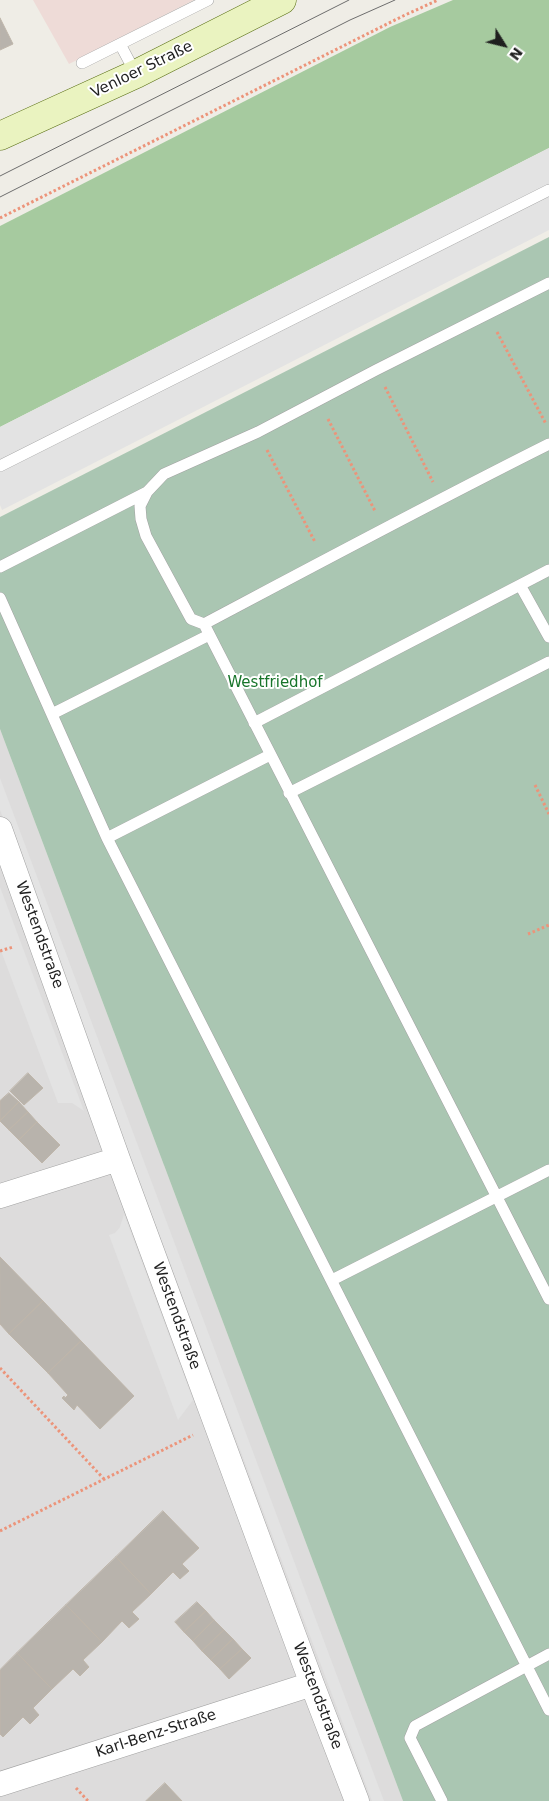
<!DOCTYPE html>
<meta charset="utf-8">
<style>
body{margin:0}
#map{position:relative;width:549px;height:1801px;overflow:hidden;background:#efede6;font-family:"DejaVu Sans",sans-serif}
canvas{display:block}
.north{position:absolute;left:479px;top:20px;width:50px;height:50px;-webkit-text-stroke:4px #fff;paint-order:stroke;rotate:126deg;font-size:14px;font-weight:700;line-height:20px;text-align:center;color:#1f1f1f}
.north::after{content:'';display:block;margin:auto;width:18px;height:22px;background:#1f1f1f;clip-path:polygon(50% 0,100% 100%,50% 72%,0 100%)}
</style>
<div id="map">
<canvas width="549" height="1801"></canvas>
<div class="north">N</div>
</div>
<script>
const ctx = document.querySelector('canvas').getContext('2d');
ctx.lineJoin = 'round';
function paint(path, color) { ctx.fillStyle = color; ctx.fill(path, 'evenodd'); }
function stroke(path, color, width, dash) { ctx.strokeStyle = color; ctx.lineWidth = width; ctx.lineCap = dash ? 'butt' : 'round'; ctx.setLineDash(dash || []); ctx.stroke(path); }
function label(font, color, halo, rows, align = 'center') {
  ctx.font = font + ' "DejaVu Sans",sans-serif'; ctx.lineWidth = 4; ctx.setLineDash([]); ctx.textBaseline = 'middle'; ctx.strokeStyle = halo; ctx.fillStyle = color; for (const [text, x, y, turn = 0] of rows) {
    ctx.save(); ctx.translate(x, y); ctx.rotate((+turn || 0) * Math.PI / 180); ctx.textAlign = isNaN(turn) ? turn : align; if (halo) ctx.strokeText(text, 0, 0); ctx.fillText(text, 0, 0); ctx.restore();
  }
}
const residential = new Path2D(`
 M0,729L403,1801H0Z`);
const commercial = new Path2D(`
 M33,0H194L69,64Z`);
const forest = new Path2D(`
 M453,0H549V148L0,427V226L390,27Z`);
const cemetery = new Path2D(`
 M549,237V1801H403L0,729V517Z`);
const parking = new Path2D(`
 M549,148V230L2,510L0,505V427Z
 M0,778L384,1801H372L0,810Z
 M0,887L84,1111L72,1103H58L0,948Z
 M124,1214L193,1400L178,1420L109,1235L115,1233L120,1227Z`);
const building = new Path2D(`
 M0,18L13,44L0,50Z
 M28,1073L43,1088L24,1105L10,1091Z
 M9,1093L19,1102L0,1121V1101Z
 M19,1102L28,1112L9,1130L0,1121Z
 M28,1112L37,1122L19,1140L9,1130Z
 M37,1122L60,1145L42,1163L19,1140Z
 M0,1257L43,1301L9,1334L0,1324Z
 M43,1301L81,1341L48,1373L9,1334Z
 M81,1341L134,1396L100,1429L77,1405L74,1410L62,1398L64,1396L65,1398L68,1395L48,1373Z
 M163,1511L199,1548L182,1564L189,1571L180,1579L173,1572L151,1594L116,1557Z
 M116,1557L151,1594L132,1612L139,1619L129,1628L122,1621L102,1642L66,1605Z
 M197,1602L206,1611L184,1632L175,1622Z
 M66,1605L102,1642L83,1660L89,1667L80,1676L73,1669L52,1689L17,1653Z
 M206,1611L214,1620L193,1641L184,1632Z
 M214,1620L224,1630L202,1651L193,1641Z
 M224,1630L233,1639L211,1660L202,1651Z
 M233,1639L242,1649L220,1669L211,1660Z
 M242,1649L251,1658L229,1679L220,1669Z
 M17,1653L52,1689L33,1708L39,1715L30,1724L23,1717L3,1737L0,1734V1670Z
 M165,1783L182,1801H146Z`);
const path = new Path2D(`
 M0,218L403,16L438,0
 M497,332L546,424
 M385,387L433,482
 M328,419L375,511
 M267,450L315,542
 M535,785L549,814
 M528,934L549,925
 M0,951L13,947
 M0,1368L104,1479
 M0,1531L193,1435
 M76,1788L88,1801`);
const service = new Path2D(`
 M120,44L136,74
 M82,63L208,0
 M549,444C433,502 319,563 204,624L549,1299
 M0,466L549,190
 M0,567L147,492
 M520,585L549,637
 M0,598L107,838
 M204,624L191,619L146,536L141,519L140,506L147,492L164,474L258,432L376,370L549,283
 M52,714L209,635
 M254,723L549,570
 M270,755L107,838L549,1710
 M289,793L549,662
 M332,1280L549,1170
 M442,1801L410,1738L415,1726L549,1654`);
const minor = new Path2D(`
 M0,829L118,1159L312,1684L357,1801
 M0,1196L118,1159
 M0,1784L312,1684`);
const secondary = new Path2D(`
 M0,136L136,74L282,0`);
const tram = new Path2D(`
 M0,176L349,0
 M0,197L350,20L395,0`);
const streetNames = [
 ["Venloer Straße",142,70,-26],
 ["Westendstraße",39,935,70],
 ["Westendstraße",176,1316,70],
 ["Westendstraße",317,1696,69],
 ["Karl-Benz-Straße",156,1734,-18]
];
const parkNames = [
 ["Westfriedhof",275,683]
];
paint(residential, '#dddcdc');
paint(commercial, '#eedbd7');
paint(forest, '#a6ca9f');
paint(cemetery, '#aac6b2');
paint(parking, '#e3e3e3');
paint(building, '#b8b3ac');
stroke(building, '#bfb6aa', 1);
stroke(service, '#a3a3a3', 12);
stroke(minor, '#a3a3a3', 25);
stroke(secondary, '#576d10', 29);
stroke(path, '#ec947a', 3, [2.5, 2.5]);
stroke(service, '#fff', 11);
stroke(minor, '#fff', 24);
stroke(secondary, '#eaf3c0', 28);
stroke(tram, '#6d6d6d', 1);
label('15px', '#1f1f1f', '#fff', streetNames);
label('15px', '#17742a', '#fff', parkNames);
</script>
